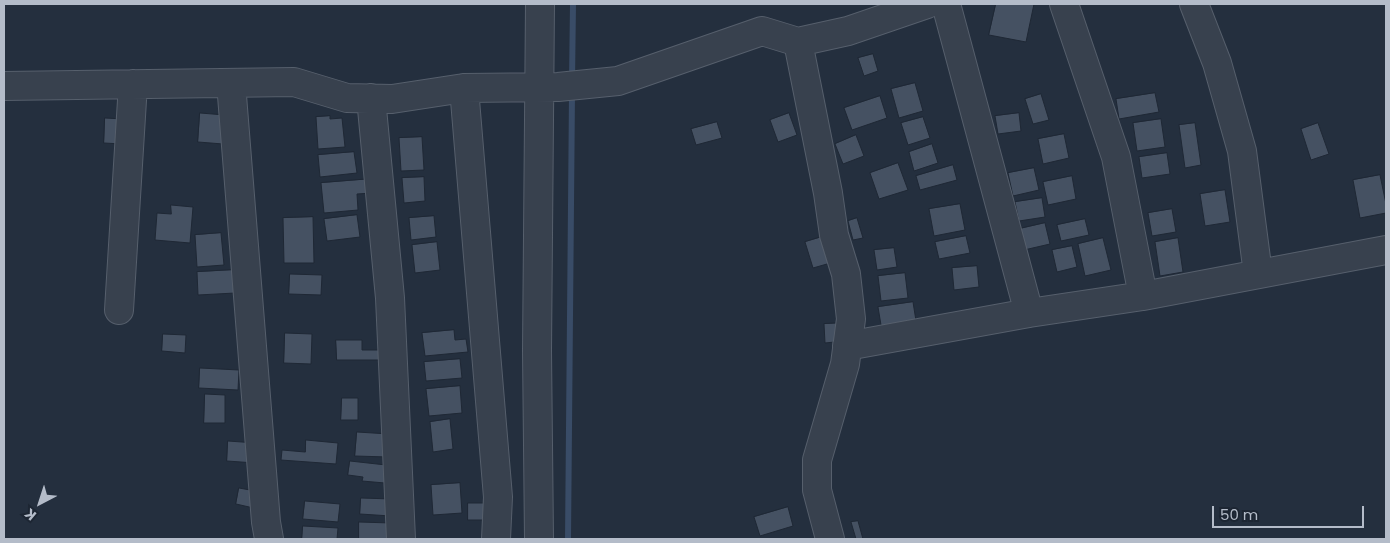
<!DOCTYPE html>
<style>
body{margin:0}
#map{position:relative;width:1390px;height:543px;overflow:hidden;background:#242f3e;font-family:Poppins,sans-serif}
canvas{display:block}
.frame{position:absolute;inset:0;border:5px solid #b4bcc9;pointer-events:none}
.north{position:absolute;left:15px;top:478px;width:50px;height:50px;-webkit-text-stroke:4px #1d2633;paint-order:stroke;rotate:220deg;font-size:14px;font-weight:700;line-height:20px;text-align:center;color:#b4bcc9}
.north::after{content:'';display:block;margin:auto;width:18px;height:22px;background:#b4bcc9;clip-path:polygon(50% 0,100% 100%,50% 72%,0 100%)}
.scale{position:absolute;left:1212px;top:506px;width:152px;height:22px;box-sizing:border-box;border:2px solid #b4bcc9;border-top:0;padding-left:6px;font-size:15px;line-height:18px;white-space:nowrap;color:#b4bcc9;-webkit-text-stroke:4px #1d2633;paint-order:stroke}
</style>
<div id="map">
<canvas width="1390" height="543"></canvas>
<div class="frame"></div>
<div class="north">K</div>
<div class="scale">50 m</div>
</div>
<script>
const ctx = document.querySelector('canvas').getContext('2d');
ctx.lineJoin = 'round';
function stroke(path, color, width, dash) { ctx.strokeStyle = color; ctx.lineWidth = width; ctx.lineCap = dash ? 'butt' : 'round'; ctx.setLineDash(dash || []); ctx.stroke(path); }
function paint(path, color) { ctx.fillStyle = color; ctx.fill(path, 'evenodd'); }
const stream = new Path2D(`
 M572,81L573,4
 M568,539L572,93`);
const building = new Path2D(`
 M996,4H1034L1026,42L989,35Z
 M873,54L878,71L864,76L858,58Z
 M915,83L923,111L899,118L891,89Z
 M1155,93L1159,112L1119,119L1116,99Z
 M1041,94L1049,120L1033,124L1025,99Z
 M880,96L887,118L852,130L844,108Z
 M200,113L225,115L223,144L198,142Z
 M789,113L797,135L778,142L770,120Z
 M1019,113L1021,131L998,134L995,116Z
 M330,116V119L342,118L345,147L318,149L316,117Z
 M923,117L930,138L908,145L901,123Z
 M105,118L123,119L122,144L104,143Z
 M1161,119L1165,147L1137,151L1133,123Z
 M717,122L722,138L696,145L691,129Z
 M1195,123L1201,165L1185,168L1179,125Z
 M1318,123L1329,154L1311,160L1301,129Z
 M1064,134L1069,158L1043,164L1038,139Z
 M856,135L864,156L843,164L835,144Z
 M422,137L424,170L401,171L399,138Z
 M932,144L938,163L914,171L909,152Z
 M354,152L357,173L320,177L318,155Z
 M1167,153L1170,174L1142,178L1139,157Z
 M898,163L908,190L879,199L870,173Z
 M953,165L957,180L920,190L916,176Z
 M1034,168L1039,190L1013,196L1008,173Z
 M1380,175L1386,204V213L1360,218L1353,180Z
 M1072,176L1076,199L1048,205L1043,182Z
 M424,177L425,201L404,203L402,178Z
 M371,179L372,193L357,194L358,210L324,213L321,183Z
 M1225,190L1230,222L1205,226L1200,194Z
 M1042,198L1045,217L1019,221L1015,202Z
 M960,204L965,230L934,236L929,209Z
 M171,205L193,207L190,243L155,240L157,213L171,214Z
 M1172,209L1176,232L1152,236L1148,213Z
 M357,215L360,237L327,241L324,219Z
 M434,216L436,237L411,240L409,218Z
 M313,217L314,263H284L283,218Z
 M857,218L863,238L853,240L848,221Z
 M1085,219L1089,235L1061,241L1057,225Z
 M1045,223L1050,244L1024,250L1019,229Z
 M221,233L224,265L197,267L195,235Z
 M825,236L834,262L813,268L805,242Z
 M966,236L970,253L939,259L935,242Z
 M1103,238L1111,270L1085,276L1078,244Z
 M1178,238L1183,272L1160,276L1155,242Z
 M437,242L440,270L415,273L412,245Z
 M1072,246L1077,267L1057,272L1052,250Z
 M894,248L897,267L877,270L874,250Z
 M977,266L979,287L954,290L952,268Z
 M233,270L235,293L198,295L197,272Z
 M905,273L908,298L881,301L878,276Z
 M290,274L322,275L321,295L289,294Z
 M913,302L917,327L882,331L878,307Z
 M842,323L844,341L825,343L824,324Z
 M454,330L455,340L466,339L468,352L425,356L422,333Z
 M285,333L312,334L311,364L284,363Z
 M163,334L186,335L185,353L162,351Z
 M336,340H362V350H386V360H337Z
 M460,359L462,378L426,381L424,362Z
 M200,368L239,370L238,390L199,388Z
 M460,386L462,413L429,416L426,389Z
 M205,394L225,395V423H204Z
 M342,398H358V420H341Z
 M450,419L453,449L433,452L430,422Z
 M357,432L389,434L388,457L355,456Z
 M306,440L338,443L336,464L281,460L282,450L305,452Z
 M228,441L256,443L255,463L227,461Z
 M350,461L386,465L385,483L362,481L363,477L348,475Z
 M460,483L462,513L433,515L431,485Z
 M239,488L261,492L258,509L236,504Z
 M361,498L392,499L391,516L360,514Z
 M305,501L340,504L338,522L303,519Z
 M468,503H488V520H468Z
 M788,507L793,526L760,536L754,517Z
 M858,521L863,539H856L851,522Z
 M359,522L391,523V539H359Z
 M303,526L338,528L337,539H302Z`);
const minor = new Path2D(`
 M946,4L1029,313
 M1064,4L1116,157L1143,296
 M1194,4L1217,63L1242,151L1258,274
 M798,42L828,193L834,235L846,274L851,319L845,364L817,460V490L830,539
 M231,83L266,522L269,539
 M4,86L294,82L347,98L392,99L464,88L558,87L618,81L762,31L798,42L848,31L927,4
 M464,88L498,497L496,539
 M371,98L390,298L401,539
 M119,310L133,84
 M847,346L1029,313L1143,296L1386,250
 M539,539L537,351L540,4`);
stroke(stream, '#394c67', 6);
paint(building, '#455162');
stroke(building, '#1f2835', 1);
stroke(minor, '#565f6c', 30);
stroke(minor, '#38414e', 28);
</script>
